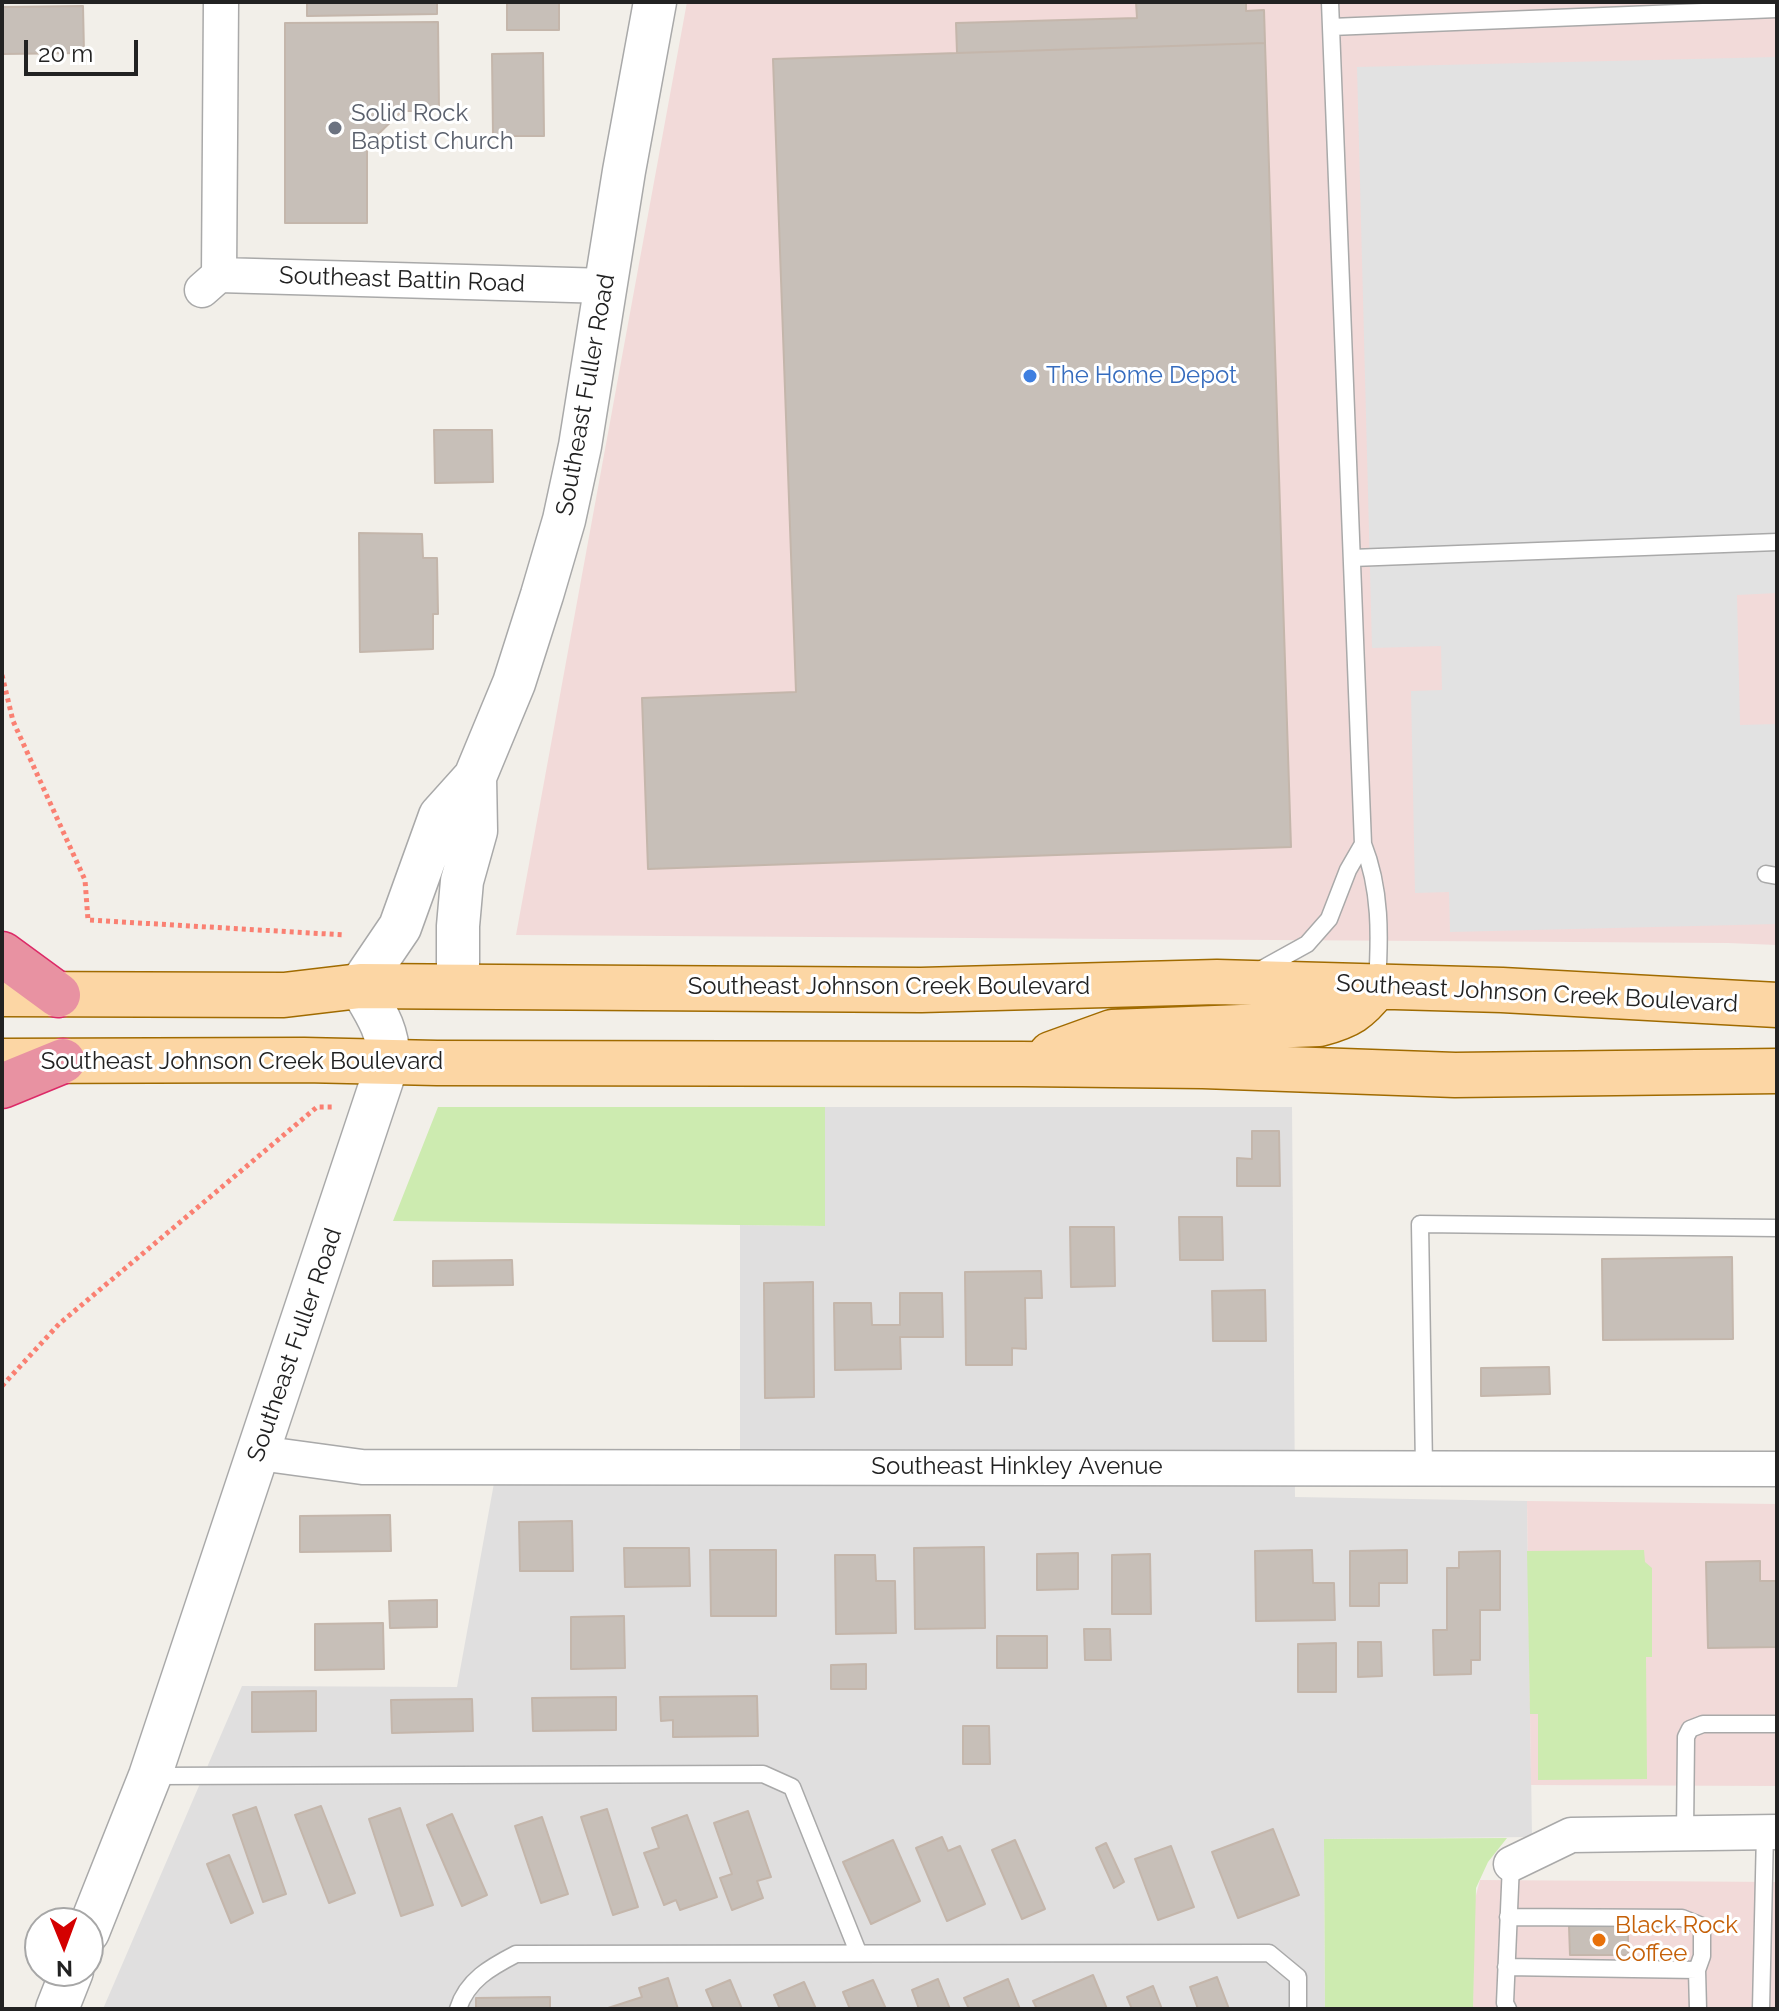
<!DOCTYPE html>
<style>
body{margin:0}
#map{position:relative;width:1779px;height:2011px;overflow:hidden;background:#f2efe9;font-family:Raleway,sans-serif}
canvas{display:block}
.frame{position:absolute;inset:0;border:4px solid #222;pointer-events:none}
.north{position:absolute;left:24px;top:1907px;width:80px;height:80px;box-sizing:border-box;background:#fff;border:2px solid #a7a7a7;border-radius:50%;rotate:179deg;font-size:22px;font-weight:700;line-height:32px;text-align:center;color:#222}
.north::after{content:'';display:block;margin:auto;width:28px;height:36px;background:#d40000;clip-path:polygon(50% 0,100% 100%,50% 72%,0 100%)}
.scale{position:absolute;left:24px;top:40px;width:114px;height:36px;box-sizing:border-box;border:4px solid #222;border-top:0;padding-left:10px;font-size:24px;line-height:28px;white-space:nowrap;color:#222;-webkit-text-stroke:6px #fff;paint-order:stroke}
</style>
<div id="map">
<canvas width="1779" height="2011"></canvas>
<div class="frame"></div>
<div class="north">N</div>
<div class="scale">20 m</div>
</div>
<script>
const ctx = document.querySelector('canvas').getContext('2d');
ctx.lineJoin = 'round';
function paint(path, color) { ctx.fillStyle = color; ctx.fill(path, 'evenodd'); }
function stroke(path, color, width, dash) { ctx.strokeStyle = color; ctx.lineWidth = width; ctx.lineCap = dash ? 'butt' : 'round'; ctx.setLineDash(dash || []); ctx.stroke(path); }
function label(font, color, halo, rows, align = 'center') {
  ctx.font = font + ' Raleway,sans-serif'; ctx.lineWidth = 6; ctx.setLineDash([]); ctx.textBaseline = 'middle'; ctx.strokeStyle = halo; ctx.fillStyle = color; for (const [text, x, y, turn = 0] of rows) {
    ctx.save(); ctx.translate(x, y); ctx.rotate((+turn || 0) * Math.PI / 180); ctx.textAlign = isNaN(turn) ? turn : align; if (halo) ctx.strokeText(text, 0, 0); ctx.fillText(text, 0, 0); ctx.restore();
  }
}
const residential = new Path2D(`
 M825,1107H1292L1295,1497L1527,1501L1532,1837L1324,1839L1325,2009H103L242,1686L457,1687L496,1472L740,1470V1225L825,1226Z`);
const commercial = new Path2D(`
 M687,2H1777V945L1728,943L516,935Z
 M1527,1501L1777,1504V1786L1531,1785Z
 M1480,1880L1777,1882V2009H1473L1474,1903Z`);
const grass = new Path2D(`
 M438,1107H825V1226L393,1221Z
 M1644,1550L1645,1562L1652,1568V1657H1646L1647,1779L1538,1780V1714H1530L1527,1551Z
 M1507,1838L1488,1862L1476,1888L1473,2009H1325L1324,1839Z`);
const parking = new Path2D(`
 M1777,57V593L1737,595L1740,725L1777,724V924L1450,932L1449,892L1415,893L1411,691L1442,690L1441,646L1372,648L1357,67Z`);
const building = new Path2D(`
 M307,2H437V14L307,16Z
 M507,2H559V30H507Z
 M1136,2H1246V11L1264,10L1265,43L957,53L956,23L1137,18Z
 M83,6L84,53L2,54V7Z
 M438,22L439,111H402L367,145V223H285V23Z
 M1265,43L1291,847L648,869L642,698L796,692L773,59Z
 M543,53L544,136H493L492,54Z
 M434,430H492L493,482L435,483Z
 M359,533L422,534L423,558H437L438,614H433V649L360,652Z
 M1252,1131H1279L1280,1186H1237V1158L1252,1159Z
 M1179,1217H1222L1223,1260H1180Z
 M1070,1227H1114L1115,1286L1071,1287Z
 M1732,1257L1733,1339L1603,1340L1602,1259Z
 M512,1260L513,1285L433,1286V1261Z
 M1041,1271L1042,1298H1025L1026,1349L1012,1348V1365H966L965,1272Z
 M813,1282L814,1397L765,1398L764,1283Z
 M1265,1290L1266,1341H1213L1212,1291Z
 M900,1293H942L943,1337H900L901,1369L835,1370L834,1303H871L872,1325H900Z
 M1549,1367L1550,1394L1481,1396V1368Z
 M390,1515L391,1551L300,1552V1516Z
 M572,1521L573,1571H520L519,1522Z
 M984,1547L985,1628L915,1629L914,1548Z
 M624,1548H689L690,1586L625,1587Z
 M710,1550H776V1616H711Z
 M1312,1550L1313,1583H1334L1335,1620L1256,1621L1255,1551Z
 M1407,1550V1583H1379V1606H1350V1551Z
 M1500,1551V1610H1480V1660H1471V1674L1434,1675L1433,1630H1447V1568H1459V1552Z
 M1078,1553V1589L1037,1590V1554Z
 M1150,1554L1151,1614H1112V1555Z
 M835,1555H875L876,1581H895L896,1633L836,1634Z
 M1760,1561V1581H1777V1647L1708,1648L1706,1562Z
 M437,1600V1627L390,1628L389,1601Z
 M624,1616L625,1668L571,1669V1617Z
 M383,1623L384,1669L315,1670V1624Z
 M1084,1629H1110L1111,1660H1085Z
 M997,1636H1047V1668H997Z
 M1358,1642H1381L1382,1676L1358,1677Z
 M1336,1643V1692H1298V1644Z
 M866,1664V1689H831V1665Z
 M316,1691V1731L252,1732V1692Z
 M757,1696L758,1736L673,1737V1720L661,1721L660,1697Z
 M616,1697V1730L533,1731L532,1698Z
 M472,1699L473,1731L392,1733L391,1700Z
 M963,1726H989L990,1764H963Z
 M321,1806L355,1893L329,1903L295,1815Z
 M256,1807L286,1894L263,1902L233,1815Z
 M400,1808L433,1905L401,1916L369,1819Z
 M607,1809L638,1907L613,1915L581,1817Z
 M748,1811L771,1877L757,1881L763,1898L732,1910L720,1878L732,1874L714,1823Z
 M452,1814L487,1895L462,1906L427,1825Z
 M687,1815L717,1897L680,1910L676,1900L664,1905L644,1853L659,1848L652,1828Z
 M542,1817L568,1894L541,1903L515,1826Z
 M1273,1829L1299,1895L1238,1918L1212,1852Z
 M942,1837L948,1851L960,1846L985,1904L947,1921L916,1848Z
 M893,1840L920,1901L871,1924L843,1862Z
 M1015,1840L1045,1909L1022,1919L992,1850Z
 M1106,1843L1124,1882L1114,1888L1096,1848Z
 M1171,1846L1194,1907L1158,1920L1135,1859Z
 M229,1855L253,1913L231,1923L207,1864Z
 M1628,1925V1955H1570L1569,1926Z
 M1093,1975L1107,2009H1037L1033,2001Z
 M1217,1977L1229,2009H1198L1190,1987Z
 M668,1978L678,2009H605L642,1997L639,1988Z
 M938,1979L950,2009H919L912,1990Z
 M1008,1979L1020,2009H969L964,1998Z
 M730,1980L742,2009H714L706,1990Z
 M873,1980L886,2009H850L843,1992Z
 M804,1982L816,2009H780L774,1995Z
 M1153,1986L1162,2009H1132L1127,1997Z
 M550,1997V2009H476V1998Z`);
const path = new Path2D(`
 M2,675L13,721L85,880L88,920L345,935
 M2,1386L59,1324L317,1107H332`);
const service = new Path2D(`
 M1330,2L1363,844C1381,889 1380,936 1377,984
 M1331,27L1777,9
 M1352,558L1777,542
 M1766,874L1777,876
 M1260,970L1307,944L1329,919L1348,870L1363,844
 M1424,1467L1420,1224L1777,1228
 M150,1776L763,1774L792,1787L858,1952
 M1685,1833L1686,1737L1690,1729L1703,1724H1777
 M1506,1967L1697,1970L1702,1956V1926L1682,1918L1508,1917
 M1697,1970L1698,2009
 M458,2009C467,1980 491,1967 516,1954L1269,1953L1298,1977V2009
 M1508,2009L1505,2003L1511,1864
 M1761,2009L1765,1832`);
const minor = new Path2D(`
 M219,275L221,2
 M202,290L219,275L607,286
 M259,1453L362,1467L1777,1469
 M1511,1864L1571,1835L1777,1832`);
const tertiary = new Path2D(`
 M458,986V926L462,881L476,831L475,777
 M88,1932L150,1776L388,1062C390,1032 375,1011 360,986L400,927L440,816L475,777L514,683L542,595L564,520L580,446L624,171L655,2
 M57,2009L72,1971`);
const primary = new Path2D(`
 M2,994L284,995L360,986L921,990L1217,982L1502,990L1777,1005
 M1051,1054L1112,1032L1319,1024C1349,1016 1358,1010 1377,986
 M2,1061L304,1060L437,1063L1022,1064L1203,1066L1455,1075L1777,1071`);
const motorway = new Path2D(`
 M2,954L58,995
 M2,1086L63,1061`);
const markers = [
 [335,128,8,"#6b7280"],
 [1030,376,8,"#3f7fe0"],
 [1599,1940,8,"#e8710a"]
];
const worshipNames = [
 ["Solid Rock",351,114],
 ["Baptist Church",351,142]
];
const streetNames = [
 ["Southeast Battin Road",402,280,2],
 ["Southeast Fuller Road",586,395,-80],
 ["Southeast Johnson Creek Boulevard",889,987],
 ["Southeast Johnson Creek Boulevard",1537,994,3],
 ["Southeast Johnson Creek Boulevard",242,1062],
 ["Southeast Fuller Road",295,1345,-71],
 ["Southeast Hinkley Avenue",1017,1467]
];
const shopNames = [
 ["The Home Depot",1046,376]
];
const foodNames = [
 ["Black Rock",1615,1926],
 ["Coffee",1615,1954]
];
paint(residential, '#e0dfdf');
paint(commercial, '#f2dad9');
paint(grass, '#cdebb0');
paint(parking, '#e2e2e2');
paint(building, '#c7bfb8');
stroke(building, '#c4b6ab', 2);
stroke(service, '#a9a9a9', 19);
stroke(minor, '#a9a9a9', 37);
stroke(tertiary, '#a9a9a9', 45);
stroke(primary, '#a06b00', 47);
stroke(motorway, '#dc2a67', 47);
stroke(path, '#fa8072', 5, [4, 4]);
stroke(service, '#fff', 16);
stroke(minor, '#fff', 34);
stroke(tertiary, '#fff', 42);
stroke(primary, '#fcd6a4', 44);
stroke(motorway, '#e892a2', 44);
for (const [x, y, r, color] of markers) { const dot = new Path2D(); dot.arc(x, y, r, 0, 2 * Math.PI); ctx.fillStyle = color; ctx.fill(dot); stroke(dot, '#fff', 3); }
label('24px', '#5b616d', '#fff', worshipNames, 'left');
label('24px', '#222', '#fff', streetNames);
label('24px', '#366cbe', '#fff', shopNames, 'left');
label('24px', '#c56008', '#fff', foodNames, 'left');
</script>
